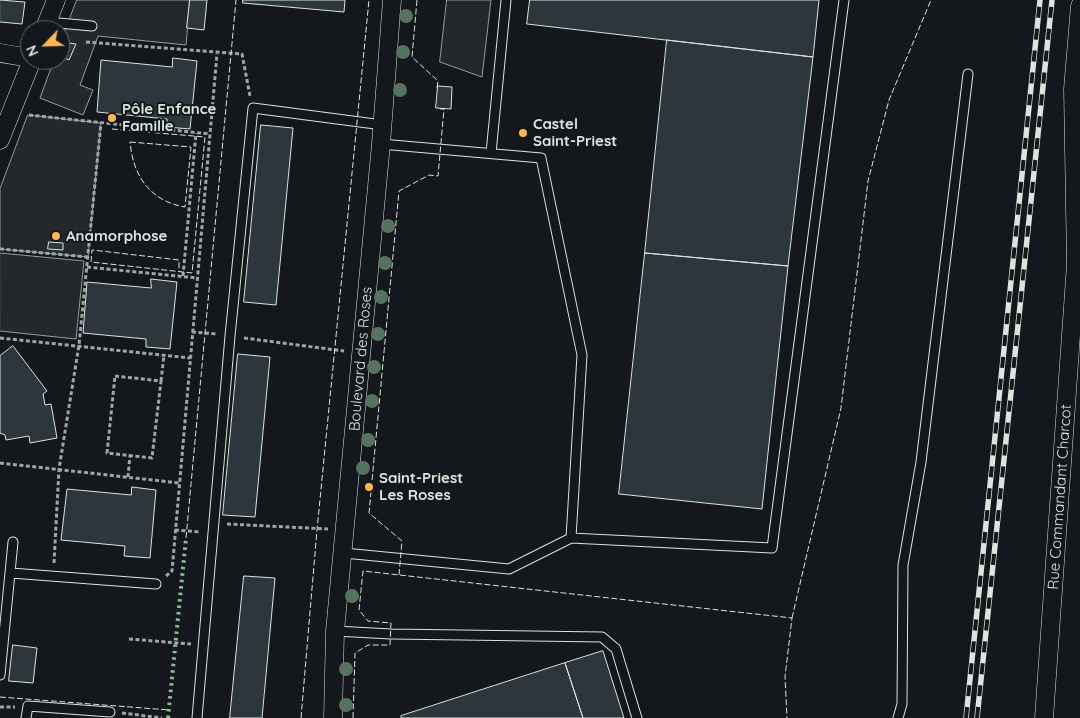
<!DOCTYPE html>
<meta charset="utf-8">
<style>
body{margin:0}
#map{position:relative;width:1080px;height:718px;overflow:hidden;background:#14181c;font-family:Quicksand,sans-serif}
canvas{display:block}
.north{position:absolute;left:20px;top:20px;width:50px;height:50px;box-sizing:border-box;background:#14181c;border:1px solid #626a69;border-radius:50%;rotate:246deg;font-size:14px;font-weight:700;line-height:20px;text-align:center;color:#d8e6dc}
.north::after{content:'';display:block;margin:auto;width:18px;height:22px;background:#ffb74d;clip-path:polygon(50% 0,100% 100%,50% 72%,0 100%)}
</style>
<div id="map">
<canvas width="1080" height="718"></canvas>
<div class="north">N</div>
</div>
<script>
const ctx = document.querySelector('canvas').getContext('2d');
ctx.lineJoin = 'round';
function paint(path, color) { ctx.fillStyle = color; ctx.fill(path, 'evenodd'); }
function stroke(path, color, width, dash) { ctx.strokeStyle = color; ctx.lineWidth = width; ctx.lineCap = dash ? 'butt' : 'round'; ctx.setLineDash(dash || []); ctx.stroke(path); }
function label(font, color, halo, rows, align = 'center') {
  ctx.font = font + ' Quicksand,sans-serif'; ctx.lineWidth = 4; ctx.setLineDash([]); ctx.textBaseline = 'middle'; ctx.strokeStyle = halo; ctx.fillStyle = color; for (const [text, x, y, turn = 0] of rows) {
    ctx.save(); ctx.translate(x, y); ctx.rotate((+turn || 0) * Math.PI / 180); ctx.textAlign = isNaN(turn) ? turn : align; if (halo) ctx.strokeText(text, 0, 0); ctx.fillText(text, 0, 0); ctx.restore();
  }
}
const parking = new Path2D(`
 M77,0H190L186,45L98,36L80,85L93,90L83,115L40,98L54,60H60V44Z
 M447,0H491L482,77L440,62Z
 M28,115L101,123L88,257L0,249V189Z
 M0,253L84,261L76,339L0,331Z`);
const building = new Path2D(`
 M0,0L25,2L22,24L0,22Z
 M190,0H207L204,30L187,28Z
 M243,0H345L344,12L243,3Z
 M530,0H819L813,57L527,24Z
 M667,40L813,57L788,266L645,253Z
 M60,42L76,44L69,60L60,56Z
 M173,58L197,61L190,129L167,127V119L97,112L101,60L172,67Z
 M438,86L452,87L451,109L436,108Z
 M261,125L293,128L276,305L244,302Z
 M49,242L63,243V250L48,249Z
 M645,253L788,266L762,509L619,494Z
 M151,279L177,282L170,349L146,347V339L83,333L87,282L151,288Z
 M13,346L47,391L43,394L45,405L51,404L57,438L30,443L29,436L6,440L5,435L0,433V356Z
 M238,354L270,357L255,517L223,515Z
 M132,487L156,490L150,558L124,556L125,546L61,540L67,489L131,495Z
 M244,576L275,578L262,718H230Z
 M13,645L37,648L33,683L9,681Z
 M603,651L624,718H583L565,663Z
 M565,663L583,718H401V716Z`);
const path = new Path2D(`
 M86,42L242,54L250,96
 M29,115L210,134
 M0,249L88,257
 M87,267L197,278
 M183,276L196,133
 M192,332L217,334
 M0,338L190,358
 M244,338L344,351
 M115,376L161,381L152,458L107,453Z
 M161,381L164,355
 M0,463L179,483
 M128,477L130,455
 M227,524L328,529
 M175,530L200,532
 M54,563L59,469L79,345L101,123
 M166,576L172,571L217,54
 M129,639L191,644
 M0,707H15
 M122,713L162,718`);
const service = new Path2D(`
 M47,22L92,26
 M381,144L541,158L582,355L571,538L772,548L844,0
 M491,153L506,0
 M344,553L509,569L571,538
 M11,573L156,584
 M335,631L391,634L602,637L616,649L637,718
 M0,675L13,542
 M26,718L28,706L110,712
 M197,718L230,336L253,108L383,125
 M898,718L902,704L903,565L921,462L968,74`);
const minor = new Path2D(`
 M44,30L56,0
 M0,53L30,58
 M0,140L32,60
 M333,718L335,631L381,144L392,0
 M1044,718L1076,264L1073,89L1080,6`);
const rail = new Path2D(`
 M966,718L1040,0
 M977,718L1052,0`);
const hedge = new Path2D(`
 M168,718L186,538`);
const fence = new Path2D(`
 M417,0L412,57L438,81L437,88
 M112,129L205,137L192,273L91,262L92,250L179,260V271
 M130,142L191,147L185,207C150,201 133,176 130,142Z
 M186,538L236,0
 M399,575L402,541L369,513L399,191L429,175L438,176L444,109H440
 M792,618L841,408L868,181L889,100L931,0
 M0,697L169,710
 M301,718L317,530L369,0
 M353,718L355,653L368,645H390L391,623L368,621L359,610L363,571L792,618L785,677L787,718`);
const trees = [
 [406,16],
 [403,52],
 [400,90],
 [388,226],
 [385,263],
 [381,297],
 [378,334],
 [374,367],
 [372,401],
 [368,440],
 [363,468],
 [352,596],
 [346,669],
 [346,705]
];
const markers = [
 [112,118,5,"#ffb74d"],
 [523,133,5,"#ffb74d"],
 [56,236,5,"#ffb74d"],
 [369,487,5,"#ffb74d"]
];
const poiNames = [
 ["Pôle Enfance",122,109],
 ["Famille",122,126],
 ["Castel",533,124],
 ["Saint-Priest",533,141],
 ["Anamorphose",66,236],
 ["Saint-Priest",379,478],
 ["Les Roses",379,495]
];
const streetNames = [
 ["Boulevard des Roses",361,359,-85],
 ["Rue Commandant Charcot",1060,497,-86]
];
paint(parking, '#24282b');
stroke(parking, '#939e99', 1);
paint(building, '#2c363c');
stroke(building, '#d8e6dc', 1);
stroke(service, '#d8e6dc', 11);
stroke(minor, '#d8e6dc', 19);
stroke(path, '#9da8a2', 3, [4, 2.5]);
stroke(service, '#14181c', 9);
stroke(minor, '#14181c', 18);
stroke(rail, '#d8e6dc', 5.5);
stroke(rail, '#14181c', 4, [11]);
stroke(hedge, '#8ac095', 4, [2.5, 4]);
stroke(fence, '#d8e6dc', 1, [6, 2.5]);
ctx.fillStyle = '#55745f';
for (const [x, y] of trees) { ctx.beginPath(); ctx.arc(x, y, 7, 0, 2 * Math.PI); ctx.fill(); }
for (const [x, y, r, color] of markers) { const dot = new Path2D(); dot.arc(x, y, r, 0, 2 * Math.PI); ctx.fillStyle = color; ctx.fill(dot); stroke(dot, '#14181c', 2); }
label('bold 15px', '#d8e6dc', '#14181c', poiNames, 'left');
label('15px', '#d8e6dc', '#14181c', streetNames);
</script>
